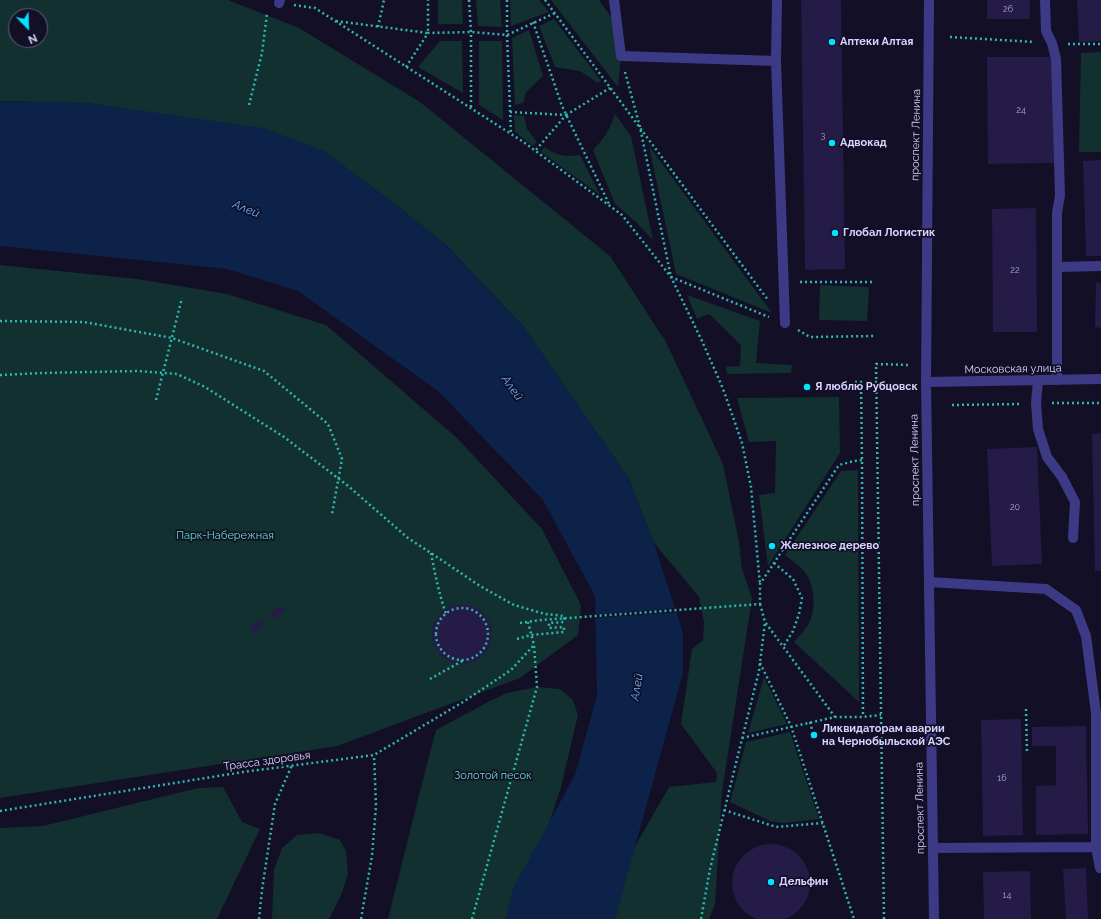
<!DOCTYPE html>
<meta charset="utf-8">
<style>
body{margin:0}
#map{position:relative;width:1101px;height:919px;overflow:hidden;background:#130f26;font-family:Raleway,sans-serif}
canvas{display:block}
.north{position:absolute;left:8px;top:8px;width:40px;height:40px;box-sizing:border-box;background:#130f26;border:1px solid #625e7d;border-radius:50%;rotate:157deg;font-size:11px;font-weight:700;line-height:16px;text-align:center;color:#d9d4ff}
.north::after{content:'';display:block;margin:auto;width:14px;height:18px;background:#00e5ff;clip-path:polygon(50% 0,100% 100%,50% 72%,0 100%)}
</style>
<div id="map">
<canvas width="1101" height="919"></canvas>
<div class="north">N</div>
</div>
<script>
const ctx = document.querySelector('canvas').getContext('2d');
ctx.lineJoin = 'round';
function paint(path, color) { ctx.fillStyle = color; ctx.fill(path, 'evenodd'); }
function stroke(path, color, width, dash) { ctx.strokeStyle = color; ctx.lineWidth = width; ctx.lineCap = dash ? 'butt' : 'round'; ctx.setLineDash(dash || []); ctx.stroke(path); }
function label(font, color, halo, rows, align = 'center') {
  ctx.font = font + ' Raleway,sans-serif'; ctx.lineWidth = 3.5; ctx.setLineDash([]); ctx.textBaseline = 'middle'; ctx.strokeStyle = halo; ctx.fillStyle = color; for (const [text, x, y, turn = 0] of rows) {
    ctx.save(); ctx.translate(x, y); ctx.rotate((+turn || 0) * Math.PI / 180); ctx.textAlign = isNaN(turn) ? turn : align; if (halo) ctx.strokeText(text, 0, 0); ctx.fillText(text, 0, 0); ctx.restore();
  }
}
const green = new Path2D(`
 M0,0H228L299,28L420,102L610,256L666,342L723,464L739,542L742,569L752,598L722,792L715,904L709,919H615L633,850L669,787L716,782L717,773L681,724L692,649L703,640L704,623L699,597L654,543L629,479L523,326L447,246L395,204L322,150L88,103L0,101ZM16,16H40V40H16Z
 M438,0H462L463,24H438Z
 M476,0H500L502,27L478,26Z
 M510,0H539L549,12L511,26Z
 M551,0H599L613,20L621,56L618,87Z
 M554,19L601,81L598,83L580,71L555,67L539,26Z
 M529,30L543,76L526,92L523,103L515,105L512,38Z
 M440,41H462L463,93L418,67Z
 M479,41H502L503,120L479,105Z
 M1101,52V152H1079L1081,53Z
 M615,114L631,136L653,240L636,222L615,204L593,150C604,139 610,129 615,114Z
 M514,115L524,116L527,129L537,142L533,146L515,132Z
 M649,146L772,313L676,274Z
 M544,147C560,156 562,157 580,155L600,195L541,152Z
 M0,265L137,279L227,294L326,325L457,438L542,529L581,605L578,635L520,678L337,746L0,798Z
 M820,285L869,287L867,321L819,320Z
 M687,295L760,321L756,363L792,365L791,373L727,374L726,367L740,366L741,345L709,314L697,319Z
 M839,397L840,453L768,566L759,495L775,493L776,441L749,442L737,398Z
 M858,470L859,702L794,642C798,637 804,631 808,625C816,611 815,591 808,577C803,568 793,561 785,555L841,471Z
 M764,677L787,724L748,733Z
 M537,687L560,689L573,700L578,715L561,787L518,919H388L429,756L436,730L490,701L507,693Z
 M790,732L819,819L783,823L770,821L730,802L746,742Z
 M223,787L242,822L260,829L217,919H0V828L43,826L198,788Z
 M318,833L340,840L346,851L348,874L342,893L329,919H272L274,870L282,848L297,835Z`);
const water = new Path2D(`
 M0,101L88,103L263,128L322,150L395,204L447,246L523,326L629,479L654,543L683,633V673L615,919H506L513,888L575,775L597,695L595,596L543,500L438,391L298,291L227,269L0,246Z`);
const pier = new Path2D(`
 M677,608L679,612L594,618L593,615Z`);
const building = new Path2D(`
 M801,0H841L845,269L805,270Z
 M987,0H1030V19H987Z
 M1077,0H1101V41L1079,42Z
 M987,57H1053L1054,163L988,164Z
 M1101,160V256H1086L1083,161Z
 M1036,208L1037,332H993L992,209Z
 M1096,282L1101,283V328L1095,327Z
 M1101,433V571H1095L1092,434Z
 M1037,447L1042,564L992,566L987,449Z
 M432 634a30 30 0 1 1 60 0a30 30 0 1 1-60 0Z
 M280,605L285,611L275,619L270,614Z
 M259,620L264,625L254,634L249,628Z
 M1021,719L1023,835L983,836L981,720Z
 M1086,726L1088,834L1036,835V786L1056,785V746H1032V727Z
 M732 883a39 39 0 1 1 78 0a39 39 0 1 1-78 0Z
 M1086,868L1088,919H1066L1063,869Z
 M1030,871L1031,919H984L983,872Z`);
const path = new Path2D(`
 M469,0L471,32V109
 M507,0V35L511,134
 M545,0L768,300
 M294,5L315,8L522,141L610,206L622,215L671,277L702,341L721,384L726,397L742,443L751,487L760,584
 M336,21L428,33V0
 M533,22L562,106L610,206
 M378,27L384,0
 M950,37L1035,42
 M1068,44H1101
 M406,67L428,33L471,32L507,35L555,13
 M625,72L640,127L671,277L769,317
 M249,105L262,53L267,14
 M510,112L566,115L535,151
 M566,115L610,88
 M800,282H875
 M0,321L84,322L172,338L264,371L328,424L342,459L332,514
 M798,330L810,337L875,336
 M855,382H877
 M861,382L862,460L863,717
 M156,400L182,298
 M1052,403H1101
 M952,405L1021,404
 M431,553C435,574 439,594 446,614
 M774,563L793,579L802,598L799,614L793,631L783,647
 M760,604L765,622L835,717
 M436 634a26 26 0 1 1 52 0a26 26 0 1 1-52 0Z
 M520,623L541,620L760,604V584L839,465L854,461L862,460
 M517,639L531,635L564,632V627L549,628V623L564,622V618
 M760,663L791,726L854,919
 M430,679L464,660
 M1026,709L1027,754
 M810,722L812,730
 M742,738L835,717H863L881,715
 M724,810L776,827L823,823
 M0,811L243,772L374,755L463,702L511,670L534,645
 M259,919L262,890L275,804L292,765
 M361,919L372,856L376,806L374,755
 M472,919L537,687L534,645L528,622
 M701,919L710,869L738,755L759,671L765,622
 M884,919L876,364L910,365`);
const lane = new Path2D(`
 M614,0L621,56L776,61L777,0
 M1045,0L1046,31L1052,43L1056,59L1060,195L1057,213V380
 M279,3L280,0
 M776,61L785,323
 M1057,267L1101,266
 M1038,381L1036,403L1038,429L1047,457L1062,477L1075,502L1073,538
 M929,582L1046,589L1076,610L1086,636L1096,713V847L1100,868
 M933,848L1096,847`);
const street = new Path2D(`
 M929,0L926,382L934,919
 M926,382L1101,379`);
const pathBridge = new Path2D(`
 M0,375L41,373L138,371L177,374L205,387L284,437L347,485L408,538L440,559L480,586L514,605L545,614L564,616V618`);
const markers = [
 [832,42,4,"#00e5ff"],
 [832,143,4,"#00e5ff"],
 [835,233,4,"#00e5ff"],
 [807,387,4,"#00e5ff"],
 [772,546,4,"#00e5ff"],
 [814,735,4,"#00e5ff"],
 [771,882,4,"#00e5ff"]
];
const numberNames = [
 ["26",1008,9],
 ["24",1021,110],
 ["3",823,135],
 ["22",1015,270],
 ["20",1015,507],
 ["16",1002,778],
 ["14",1007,895]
];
const poiNames = [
 ["Аптеки Алтая",840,42],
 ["Адвокад",840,143],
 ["Глобал Логистик",843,233],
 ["Я люблю Рубцовск",815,387],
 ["Железное дерево",780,546],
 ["Ликвидаторам аварии",822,729],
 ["на Чернобыльской АЭС",822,742],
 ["Дельфин",779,882]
];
const streetNames = [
 ["проспект Ленина",916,135,-89],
 ["Московская улица",1013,369,-1],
 ["проспект Ленина",915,460,-91],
 ["Трасса здоровья",267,761,-8],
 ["проспект Ленина",920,808,-91]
];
const parkNames = [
 ["Парк-Набережная",225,536],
 ["Золотой песок",493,776]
];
const waterNames = [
 ["Алей",246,209,22],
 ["Алей",512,388,54],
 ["Алей",637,687,-81]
];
paint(green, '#12302f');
paint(water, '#0c2248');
paint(pier, '#130f26');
paint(building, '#241b47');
stroke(path, '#2fb8b0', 2.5, [2, 3]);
stroke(lane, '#3d3a85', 10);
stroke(street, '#3d3a85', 10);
stroke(pathBridge, '#2fb8b0', 2.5, [2, 3]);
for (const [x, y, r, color] of markers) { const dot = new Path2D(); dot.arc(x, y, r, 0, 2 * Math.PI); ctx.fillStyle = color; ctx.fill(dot); stroke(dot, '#130f26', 1.5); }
label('9px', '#aca6d1', null, numberNames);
label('bold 11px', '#d9d4ff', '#130f26', poiNames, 'left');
label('11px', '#d9d4ff', '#130f26', streetNames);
label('11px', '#5fe0c0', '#130f26', parkNames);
label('italic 12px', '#62b6ff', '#130f26', waterNames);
</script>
